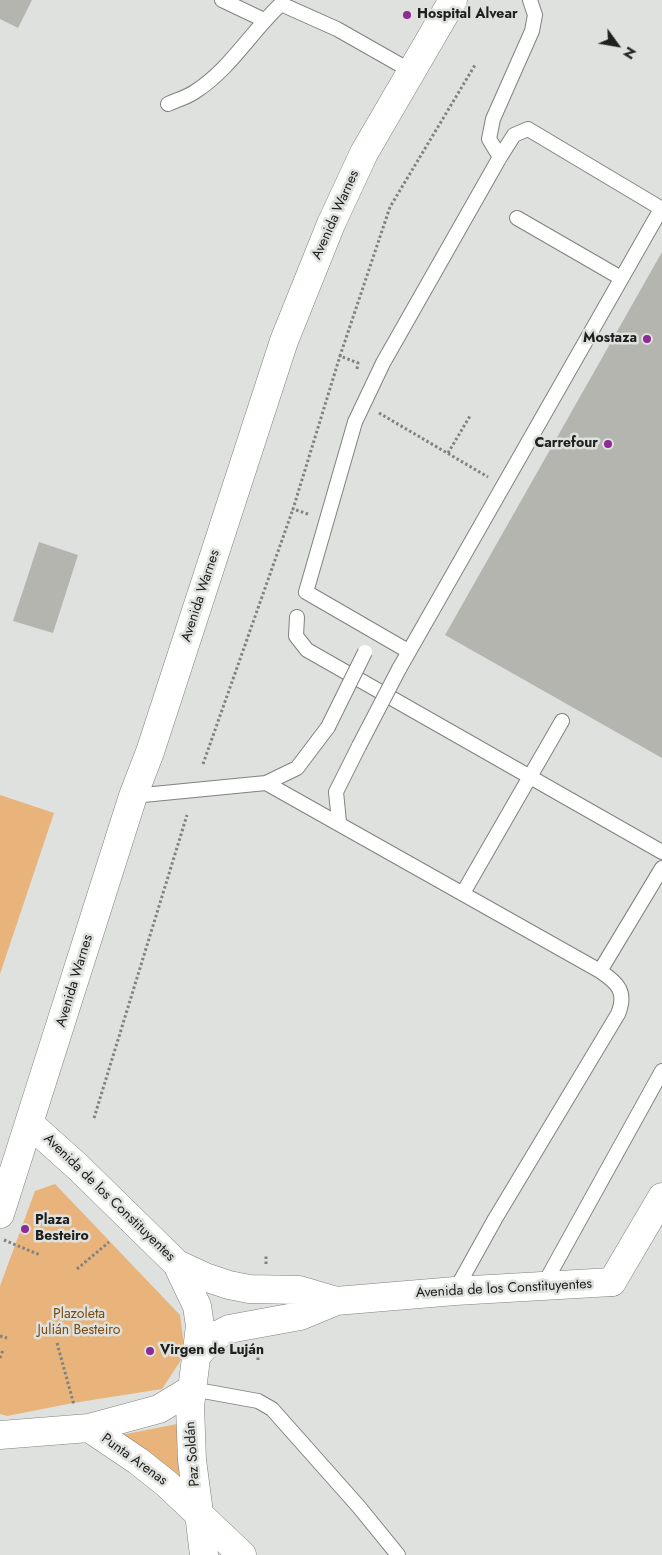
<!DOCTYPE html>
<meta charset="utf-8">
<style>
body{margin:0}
#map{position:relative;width:662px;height:1555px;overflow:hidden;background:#dee1dd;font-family:Jost,sans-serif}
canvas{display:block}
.north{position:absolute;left:592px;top:20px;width:50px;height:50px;-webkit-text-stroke:4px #dee1dd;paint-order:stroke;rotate:122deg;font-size:14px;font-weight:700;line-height:20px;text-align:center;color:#20211f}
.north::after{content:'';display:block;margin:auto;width:18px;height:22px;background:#20211f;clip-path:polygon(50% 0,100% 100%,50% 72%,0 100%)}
</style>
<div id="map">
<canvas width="662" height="1555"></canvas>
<div class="north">N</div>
</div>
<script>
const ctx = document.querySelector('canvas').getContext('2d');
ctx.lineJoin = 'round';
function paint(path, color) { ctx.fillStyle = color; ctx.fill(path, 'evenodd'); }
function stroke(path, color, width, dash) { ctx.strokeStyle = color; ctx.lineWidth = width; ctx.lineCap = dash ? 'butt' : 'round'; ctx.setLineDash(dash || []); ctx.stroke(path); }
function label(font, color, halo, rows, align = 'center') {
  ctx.font = font + ' Jost,sans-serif'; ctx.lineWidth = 5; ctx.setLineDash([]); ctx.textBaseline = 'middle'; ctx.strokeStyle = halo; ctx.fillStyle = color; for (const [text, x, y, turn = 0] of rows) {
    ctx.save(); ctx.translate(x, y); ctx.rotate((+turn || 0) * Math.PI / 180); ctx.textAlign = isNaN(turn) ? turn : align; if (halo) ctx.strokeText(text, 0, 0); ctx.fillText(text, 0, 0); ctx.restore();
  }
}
const green = new Path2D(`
 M0,795L54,813L0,974Z
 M55,1184L180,1315L185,1354L162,1389L73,1403L7,1416L0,1414V1286L35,1191Z
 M177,1424L185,1484L121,1435Z`);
const building = new Path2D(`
 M0,0H32L18,28L0,19Z
 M662,252V758L445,635Z
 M39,542L78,555L53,633L13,621Z`);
const path = new Path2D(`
 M357,369L358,363L340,356L390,207L475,65
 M379,413L488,477
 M448,453L470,416
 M308,514L293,509L340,356
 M203,764L293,509
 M94,1118L187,815
 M4,1240L40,1255
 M266,1264V1255
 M77,1269L109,1242
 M0,1336L7,1338
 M57,1343L74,1405
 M0,1358L3,1350
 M258,1360V1350`);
const lane = new Path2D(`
 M222,0L264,20
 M282,0L281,4L337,29L411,71
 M168,104C177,100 188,97 196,91C231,68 251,32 281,4
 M500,157L489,139L493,119L532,31L535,15L530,0
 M517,218L621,278
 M297,617L296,636L307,650L662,852
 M408,651L306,592L355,422L383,363L500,157L514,135L528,129L662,209
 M399,669L661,209
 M266,783L600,971C618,983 627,992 618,1014L495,1219L455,1291
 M133,796L266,783L297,768L328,727
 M339,822L336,792L359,746
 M463,893L562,721
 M600,971L662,868
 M543,1286L662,1071
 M192,1389L258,1401L272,1409L359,1507L398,1555`);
const street = new Path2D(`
 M612,1282L662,1197
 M199,1513L204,1555`);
const secondary = new Path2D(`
 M29,1123L79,1168L177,1264L205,1277L229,1285L249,1289L299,1290L336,1301
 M0,1214L133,796L150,752L284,341L331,224L364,153L453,0
 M177,1264L197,1306L200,1326L190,1406L192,1460L199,1513
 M198,1354L212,1338L229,1329L300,1316L336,1301L455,1291L612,1282
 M89,1428L138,1461L167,1484L242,1555
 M0,1435L89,1428L159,1409L192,1389`);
const laneBridge = new Path2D(`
 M328,727L365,652
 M359,746L399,669`);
const markers = [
 [407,15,5,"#8c2b93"],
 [647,339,5,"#8c2b93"],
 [608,444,5,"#8c2b93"],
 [25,1229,5,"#8c2b93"],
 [150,1351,5,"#8c2b93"]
];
const poiNames = [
 ["Hospital Alvear",417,15],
 ["Mostaza",637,339,"right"],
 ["Carrefour",598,444,"right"],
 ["Plaza",35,1221],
 ["Besteiro",35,1237],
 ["Virgen de Luján",160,1351]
];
const streetNames = [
 ["Avenida Warnes",336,215,-66],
 ["Avenida Warnes",201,596,-72],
 ["Avenida Warnes",75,981,-73],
 ["Avenida de los Constituyentes",109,1198,44],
 ["Avenida de los Constituyentes",504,1289,-3],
 ["Paz Soldán",193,1454,-94],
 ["Punta Arenas",134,1460,36]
];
const parkNames = [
 ["Plazoleta",79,1315],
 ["Julián Besteiro",79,1331]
];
paint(green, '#e8b47c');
paint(building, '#b5b5b0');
stroke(lane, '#7f827e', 16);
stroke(street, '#7f827e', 29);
stroke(secondary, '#7f827e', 29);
stroke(path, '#80827f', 3, [2.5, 2.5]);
stroke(lane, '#fff', 14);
stroke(street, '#fff', 28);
stroke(secondary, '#fff', 28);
stroke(laneBridge, '#7f827e', 16, []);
stroke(laneBridge, '#fff', 14);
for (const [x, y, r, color] of markers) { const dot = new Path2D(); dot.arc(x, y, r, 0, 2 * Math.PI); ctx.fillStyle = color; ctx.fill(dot); stroke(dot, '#dee1dd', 2); }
label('bold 14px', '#20211f', '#dee1dd', poiNames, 'left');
label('14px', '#20211f', '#dee1dd', streetNames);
label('14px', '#774b10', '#dee1dd', parkNames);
</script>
